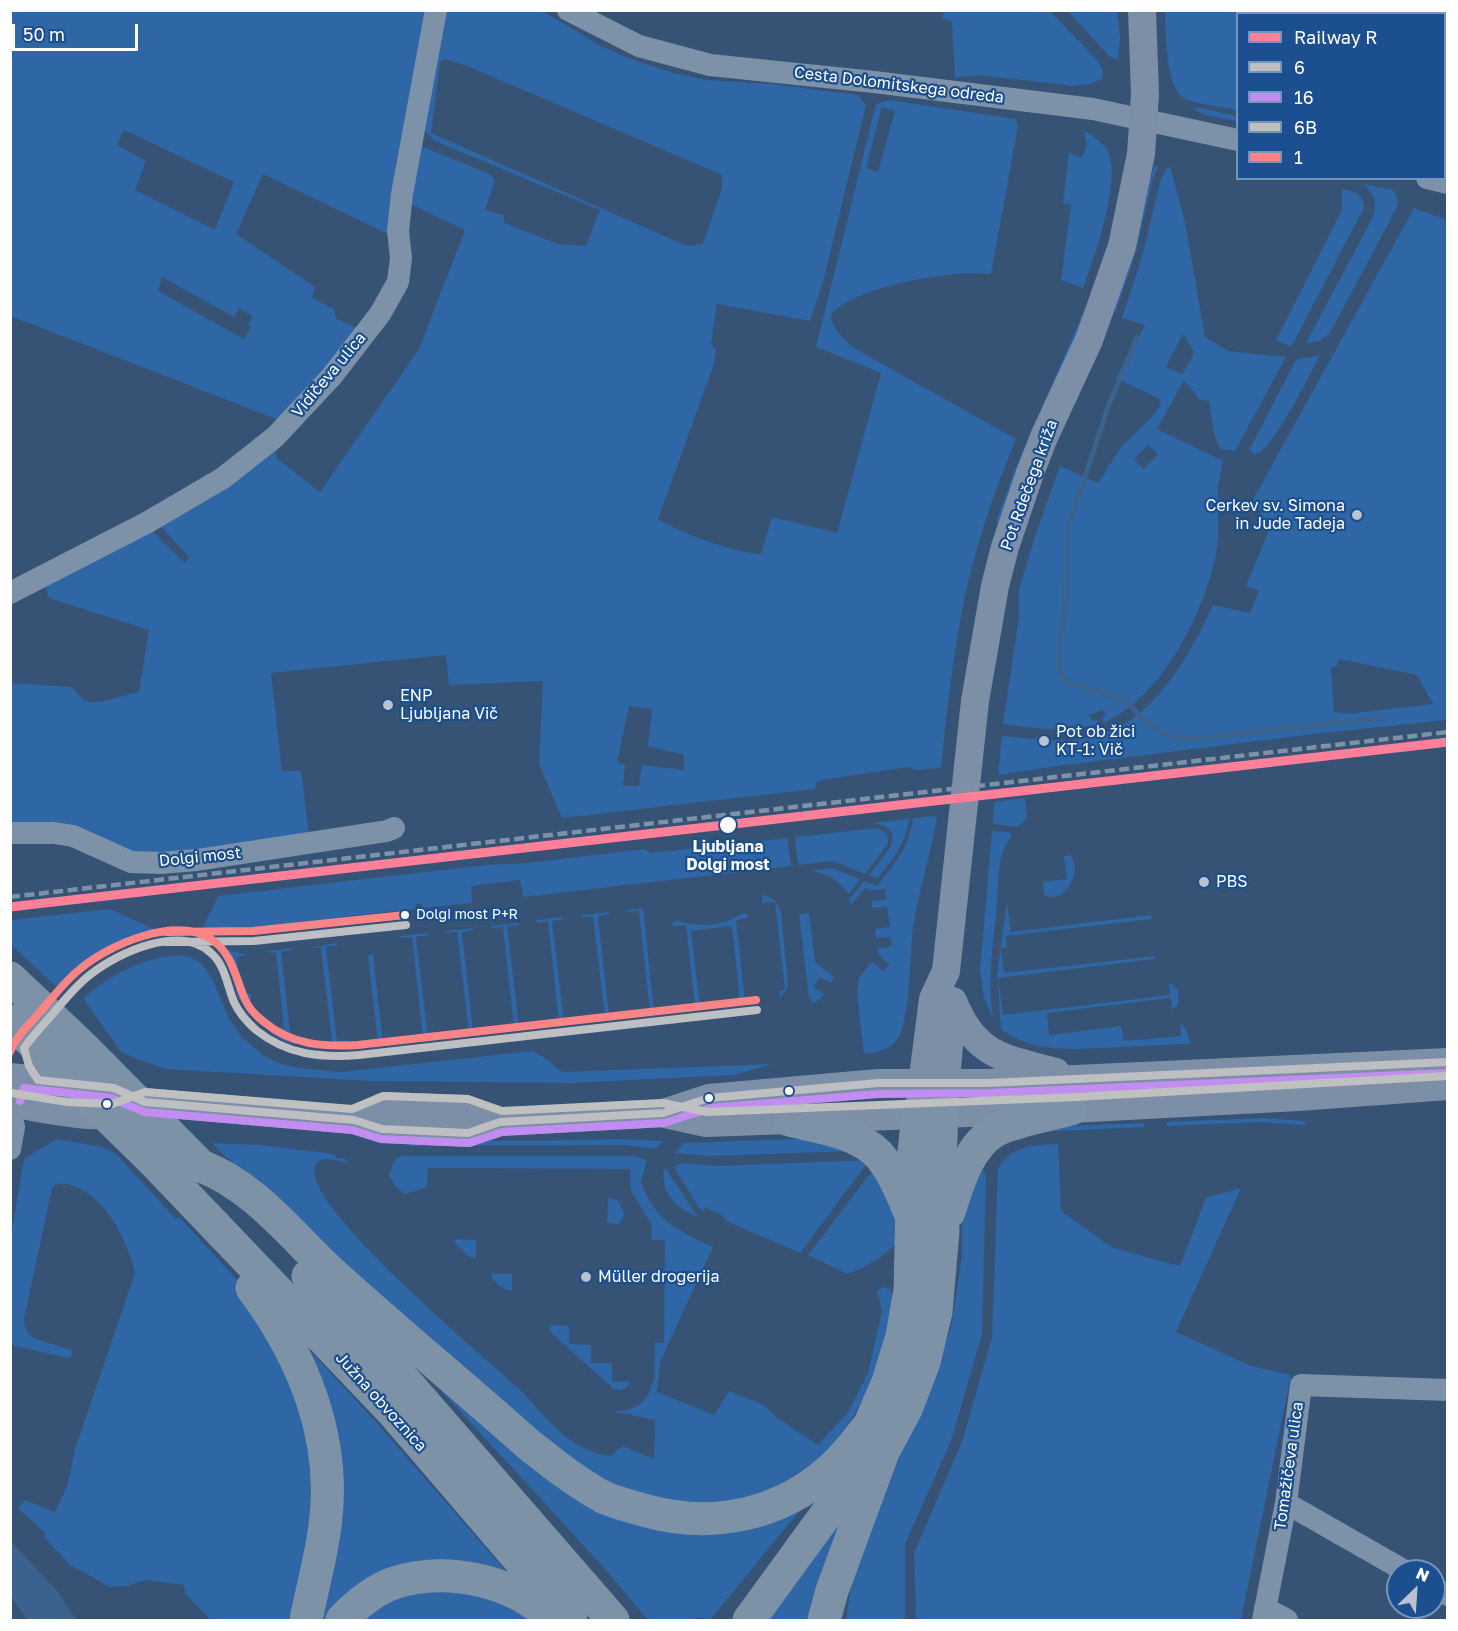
<!DOCTYPE html>
<meta charset="utf-8">
<style>
body{margin:0}
#map{position:relative;width:1458px;height:1631px;overflow:hidden;background:#365274;font-family:"Golos Text",sans-serif}
canvas{display:block}
.frame{position:absolute;inset:0;border:12px solid #fff;pointer-events:none}
.legend{position:absolute;left:1236px;top:12px;width:210px;height:168px;box-sizing:border-box;background:#1b4f8f;border:2px solid #7695bc;margin:0;padding:8px 10px;list-style:none;font-size:18px;color:#fff}
.legend li{display:flex;align-items:center;gap:12px;height:30px}
.legend b{width:30px;border:2px solid #7695bc}
.north{position:absolute;left:1386px;top:1559px;width:60px;height:60px;box-sizing:border-box;background:#1b4f8f;border:2px solid #7695bc;border-radius:50%;rotate:25deg;font-size:16px;font-weight:700;line-height:24px;text-align:center;color:#fff}
.north::after{content:'';display:block;margin:auto;width:21px;height:27px;background:#b9c2ce;clip-path:polygon(50% 0,100% 100%,50% 72%,0 100%)}
.scale{position:absolute;left:12px;top:24px;width:126px;height:27px;box-sizing:border-box;border:3px solid #fff;border-top:0;padding-left:8px;font-size:18px;line-height:21px;white-space:nowrap;color:#fff;-webkit-text-stroke:4px #1b4f8f;paint-order:stroke}
</style>
<div id="map">
<canvas width="1458" height="1631"></canvas>
<div class="frame"></div>
<ul class="legend">
<li><b style="height:8px;background:#ff8098"></b>Railway R</li>
<li><b style="height:8px;background:#bdbfc2"></b>6</li>
<li><b style="height:8px;background:#c18df1"></b>16</li>
<li><b style="height:8px;background:#bfc0c0"></b>6B</li>
<li><b style="height:8px;background:#fc8386"></b>1</li>
</ul>
<div class="north">N</div>
<div class="scale">50 m</div>
</div>
<script>
const ctx = document.querySelector('canvas').getContext('2d');
ctx.lineJoin = 'round';
function paint(path, color) { ctx.fillStyle = color; ctx.fill(path, 'evenodd'); }
function stroke(path, color, width, dash) { ctx.strokeStyle = color; ctx.lineWidth = width; ctx.lineCap = dash ? 'butt' : 'round'; ctx.setLineDash(dash || []); ctx.stroke(path); }
function label(font, color, halo, rows, align = 'center') {
  ctx.font = font + ' "Golos Text",sans-serif'; ctx.lineWidth = 4.5; ctx.setLineDash([]); ctx.textBaseline = 'middle'; ctx.strokeStyle = halo; ctx.fillStyle = color; for (const [text, x, y, turn = 0] of rows) {
    ctx.save(); ctx.translate(x, y); ctx.rotate((+turn || 0) * Math.PI / 180); ctx.textAlign = isNaN(turn) ? turn : align; if (halo) ctx.strokeText(text, 0, 0); ctx.fillText(text, 0, 0); ctx.restore();
  }
}
const green = new Path2D(`
 M10,11H431L392,236L263,174L236,234L315,287L312,298L334,309L336,319L360,329L281,421L11,316ZM124,130L234,182L215,230L135,190L146,161L117,145ZM162,277L234,317L239,308L253,316L248,325L251,327L244,339L158,291Z
 M443,11H543L599,45L626,57L670,72L706,80L771,84L858,95L866,105L823,282L810,321L717,304L711,343L716,350L714,364L658,519C680,533 735,553 761,554L772,517L837,533L881,373L816,347L876,104L889,100L1016,119L1018,126L991,274C954,269 856,286 831,314C831,328 844,339 854,348L1016,439C995,489 977,542 965,596C953,653 947,710 941,768L915,770L908,767L822,780L817,782L815,789L562,818L539,764L543,681L449,685L446,655L271,673L282,771H301L309,835L162,858L11,829L10,683L72,687C76,692 81,699 86,701C99,706 124,694 139,692L149,630L49,598L45,585L152,531L185,563L189,557L160,526L276,444V458L320,492L419,349L465,230L406,202L418,145L490,174L495,180L485,210L504,215V223L558,244L586,246L600,210L435,141L423,129ZM445,59L467,66L722,175V188L703,244L687,246L431,133L440,62ZM882,107L895,111L878,172L866,168ZM629,706L652,709L648,746L684,755V770L642,765L639,786H623L625,765L617,762Z
 M940,11H1050L1098,61L1103,71L1102,79L1091,84L1074,86L978,75L955,78L952,22L942,18L944,12Z
 M1068,11H1117L1120,37L1118,60L1110,57Z
 M1165,11V10L1295,11V13L1238,14L1237,110C1224,107 1193,104 1182,97C1165,84 1166,31 1165,11Z
 M1196,107L1237,116V121L1205,115L1195,110Z
 M1084,130C1091,135 1101,141 1106,148C1124,175 1094,259 1083,288L1061,280L1071,205L1063,204L1069,153L1081,158C1088,148 1086,141 1084,130Z
 M1154,166L1158,167L1153,178L1136,252L1116,311L1114,310Z
 M1170,166L1185,222L1205,337L1228,351L1286,357L1235,451L1220,449L1214,434L1209,401L1200,400L1184,380L1157,429L1223,461C1221,470 1219,480 1218,489C1217,508 1220,528 1217,548C1207,608 1163,698 1103,723L1102,718L1106,716L1103,710L1089,715L1092,721L1097,720L1098,724C1067,734 1034,728 1003,724L1019,617V590L1036,533L1060,466L1098,483L1121,447L1151,418L1161,405L1159,399L1116,378L1145,325L1122,318L1142,257L1160,182L1165,171ZM1183,334L1193,350V356L1182,374L1166,367ZM1148,445L1158,454L1143,469L1134,459Z
 M1364,184L1393,190L1398,200L1397,207L1330,333L1320,341L1306,343L1374,215L1375,198Z
 M1342,189C1355,192 1364,194 1364,208L1291,347L1276,340L1342,210Z
 M1414,208L1447,220V720L1322,733L1050,767L998,775L1002,736C1026,738 1051,741 1075,740C1147,734 1186,663 1213,605L1250,613L1259,591L1246,586L1269,530L1256,524L1262,510L1250,505ZM1339,659L1417,675L1433,704L1347,714L1334,712L1331,668L1337,666Z
 M1083,313L1085,314L998,523L996,522L1015,469Z
 M1320,355C1309,376 1275,447 1255,455L1249,450L1296,360Z
 M1025,798L1027,818L1017,827L993,824L994,802Z
 M937,816C931,854 919,890 913,928C910,954 910,1016 899,1036C892,1050 877,1052 864,1054L857,993L859,978L872,962L883,971L889,964L878,954L877,949L892,946L890,937L876,938L875,929L890,927L887,907L872,908V901L886,899L885,889L870,891L865,888L851,905L849,900L864,881L877,886C894,865 910,846 913,818Z
 M909,819C907,843 891,861 877,879L869,875C882,859 913,829 872,823Z
 M877,828L887,834L888,844L865,874L833,861L798,865L795,837Z
 M992,831L1009,832L1012,835C996,855 999,882 997,906C993,944 987,980 993,1018L984,998L980,971Z
 M787,838L791,866L523,897L520,880L471,886L472,903L423,908L422,904H416V909L342,917L343,924L249,934L201,932L218,896L485,865L527,863L645,849L650,853Z
 M1071,855C1083,874 1064,905 1044,895L1043,882L1067,879L1064,856Z
 M832,868L860,879L849,894C838,881 828,872 809,871Z
 M765,895L774,900L781,911L788,984L786,991L780,997L779,991L785,990L775,902L762,903V896Z
 M1007,901L1011,932L1151,915L1152,919L1006,936L1007,947L1001,948L1004,973L1155,956V959L998,978L1003,1015L1170,995L1169,984H1173L1178,990V1005L1172,1010L1171,998L1047,1013L1049,1035L1121,1026L1124,1041L1181,1036L1180,1023L1186,1028L1190,1044C1166,1045 1143,1046 1119,1047C1080,1049 1035,1055 1001,1029L997,975Z
 M643,908L654,1011L667,1010L665,1013L640,1016L637,1013L650,1012L639,911L626,912L627,910Z
 M110,909L163,933C119,943 91,957 60,990L11,945V920Z
 M608,912L610,914L598,916L609,1016L622,1015L620,1018L595,1021L592,1019L605,1017L593,917H580L582,915Z
 M744,913L747,914L748,918L736,920L745,1001L758,1000L757,1001L728,1004L740,1002L732,926L691,931L700,1006H712L711,1008L684,1010L683,1008L695,1006L686,925L673,926V922L676,921C704,928 718,927 744,913Z
 M809,913L815,962L834,977L831,983L820,977L813,987L824,994L820,999L812,1004L811,999L809,998L799,914Z
 M562,917L565,919L552,921L564,1021H577L575,1023L549,1026L547,1024L559,1022L548,922L535,923L537,920Z
 M517,923L520,925L507,926L519,1026H531L530,1028L504,1031L501,1029L514,1027L503,927L490,928L492,926Z
 M472,928L474,930L462,932L473,1032L486,1031L484,1033L458,1036L456,1034L469,1032L457,932L444,933L446,931Z
 M427,933L429,935L416,937L428,1037L441,1036L439,1038L413,1041L411,1039L423,1038L412,937L399,938L401,936Z
 M336,943L338,945L326,947L337,1041L349,1040V1045L346,1049L322,1048L320,1043L332,1042L321,948H309Z
 M291,948L293,950L281,952L291,1040L303,1039V1043C292,1047 280,1039 271,1033L273,1029L284,1028L276,953L264,952Z
 M227,950L248,955L237,957L241,994H252C252,999 250,1002 245,1004L238,999L226,953Z
 M373,954L383,1042H395L367,1047L366,1045L378,1043L368,955Z
 M177,955L190,957L201,963L213,980L229,1019L242,1037L264,1056L282,1064L298,1068L341,1072L532,1051L542,1056L562,1072L773,1064L734,1075L571,1083L371,1081L165,1069L122,1053L83,998C112,974 139,959 177,955Z
 M1262,1118L1305,1121L1306,1125L1261,1122L1167,1126L1166,1122Z
 M1144,1123V1127L1040,1132V1127Z
 M822,1138L858,1151L709,1156L674,1153L684,1143Z
 M56,1139L102,1147L116,1154L176,1219L179,1217L230,1272L256,1303L272,1329L317,1465L297,1620H211L185,1594L184,1585L146,1580L127,1586L110,1587L70,1565L44,1537L45,1533L18,1508L25,1500L55,1512L68,1484L75,1449L135,1273C127,1240 107,1199 74,1186C65,1183 60,1182 52,1188L24,1319C25,1328 26,1332 33,1338L71,1350L72,1356L68,1358L11,1345V1237L24,1159Z
 M620,1139L664,1141L655,1149L627,1145L410,1146V1143L426,1140L519,1141Z
 M212,1143L260,1145L327,1153L333,1154L337,1158L345,1159L348,1163C338,1161 319,1154 315,1167C302,1205 485,1357 517,1387C533,1402 547,1422 565,1436C578,1446 593,1454 610,1456L623,1446L654,1459L655,1420L611,1411C632,1412 649,1404 652,1382H654L655,1343H664L665,1240H651L652,1225L631,1191L630,1169L428,1168L427,1184L425,1188L405,1194L395,1186L389,1175L395,1159L403,1156H634L647,1160L641,1182C655,1221 678,1231 713,1247L660,1362L657,1392L714,1415L729,1391L764,1405L777,1418L818,1445L848,1412L868,1373L882,1311L877,1290L885,1287L891,1291L893,1301L891,1323L877,1367L865,1395L844,1434L821,1457L808,1468L785,1481L761,1501L665,1508L577,1470L253,1184Z
 M1058,1144L1061,1211L1113,1248L1180,1266L1206,1198L1241,1188L1176,1332L1251,1366L1291,1375L1241,1620H916L914,1553L963,1439L992,1337L998,1169C1011,1145 1034,1145 1058,1144Z
 M866,1160L865,1166L800,1253L726,1221L722,1215L705,1207L703,1212L701,1211L674,1167L681,1163L718,1166Z
 M665,1167L698,1217C676,1208 658,1192 665,1167Z
 M876,1169L884,1177L901,1238C886,1255 869,1267 847,1274L808,1255L869,1175Z
 M982,1169L986,1175L982,1334L951,1441L905,1544V1620H846L855,1561L868,1524L917,1416L951,1328L962,1256V1214Z
 M608,1197L617,1200C623,1208 628,1216 618,1224L607,1223Z
 M457,1239L476,1240V1258L469,1257L454,1242Z
 M494,1272V1274H512V1291C504,1290 494,1283 491,1275Z
 M552,1325L569,1326V1344L591,1345V1363H612V1381L631,1382C627,1389 621,1392 614,1389L550,1332L549,1328Z
 M301,1341L376,1422L519,1586L467,1572L334,1620H314L331,1541Z
 M436,1385L593,1500L801,1509L710,1620L698,1617L696,1620H648L605,1569Z
 M863,1483L819,1620H762Z
 M453,1583L543,1620H352L365,1608Z`);
const water = new Path2D(`
 M10,1540L59,1593L76,1620H27L11,1596Z`);
const stream = new Path2D(`
 M1137,337L1108,407L1067,531L1066,602L1059,655V669L1064,679L1069,683L1119,697L1129,704L1146,722L1157,730L1170,736L1190,739L1381,718`);
const minor = new Path2D(`
 M568,10L639,46L710,65L874,82L1093,109L1238,140
 M1427,178L1448,183
 M10,593L148,522L223,478L275,437L332,376L380,314L398,282L401,258L398,231L402,194L436,10
 M10,833H54L73,836L131,862L161,863L197,860L387,831L394,828
 M10,1109L14,1127L10,1149
 M1286,1503L1405,1571
 M1434,1588L1448,1595
 M1265,1608L1287,1620
 M1263,1620L1286,1503L1301,1385L1448,1390`);
const major = new Path2D(`
 M953,1001C975,1056 1003,1058 1056,1072
 M10,1077L86,1085
 M125,1093L145,1102L354,1120L382,1129L468,1133L500,1122L663,1113L709,1098L878,1083H988L1448,1062
 M920,1100L933,999L946,971L975,701L995,586L1005,547L1030,473L1044,437L1089,340L1122,246L1141,154L1145,94L1142,10
 M944,1102L953,1002
 M10,1103C34,1107 98,1121 118,1113
 M665,1114L706,1123L789,1120L1071,1109L1298,1097L1448,1086
 M354,1120L384,1106L466,1109L500,1122`);
const highway = new Path2D(`
 M789,1120C818,1127 857,1132 879,1155C893,1171 902,1194 910,1213
 M157,1165L392,1411L571,1620
 M201,1166C254,1186 291,1235 331,1272C396,1331 463,1386 528,1444C552,1463 576,1482 603,1497C617,1503 632,1507 647,1511C713,1529 780,1515 831,1469C846,1456 858,1439 870,1424
 M949,1212C958,1184 968,1147 995,1131C1013,1121 1050,1115 1071,1109
 M308,1276L413,1390L613,1620
 M252,1288C303,1356 337,1439 325,1526C321,1558 312,1589 306,1620
 M838,1498L888,1382L902,1336L910,1290L913,1161L918,1114
 M342,1620C356,1605 374,1590 394,1583C446,1566 515,1580 553,1620
 M749,1620L838,1498L854,1481
 M824,1620L832,1591L883,1452L906,1409L924,1362L936,1312L943,1231L940,1162L942,1113`);
const rail = new Path2D(`
 M10,897L1448,732`);
const highwayBridge = new Path2D(`
 M10,978L85,1049L201,1166
 M10,1021L157,1165`);
const bus1 = new Path2D(`
 M166,942L254,941L406,925
 M24,1048L29,1066L38,1080L114,1088L145,1102L354,1120L382,1129L468,1133L500,1122L663,1113L709,1098L878,1083H988L1448,1062
 M24,1048C32,1037 41,1027 50,1017C63,1002 75,986 91,974C119,952 181,924 211,953C225,965 227,985 234,1002C239,1013 247,1022 256,1030C287,1055 321,1058 359,1055L757,1010`);
const bus2 = new Path2D(`
 M20,1101L24,1088L111,1098L144,1112L352,1130L381,1139L469,1143L502,1132L664,1123L711,1108L878,1094L988,1093L1448,1073`);
const bus3 = new Path2D(`
 M12,1093L67,1102L112,1104L145,1092L352,1109L384,1096L468,1099L502,1111L663,1103L707,1112L1076,1097L1447,1076`);
const bus4 = new Path2D(`
 M166,932L253,931L405,915
 M10,1052C16,1036 29,1025 40,1012C53,997 65,981 80,969C110,944 175,916 211,939C232,953 235,976 244,997C248,1008 255,1015 264,1022C292,1045 323,1047 358,1045L756,1000`);
const rail1 = new Path2D(`
 M10,907L1448,742`);
const markers = [
 [1357,515,6,"#b9c2ce"],
 [388,705,6,"#b9c2ce"],
 [1044,741,6,"#b9c2ce"],
 [728,825,9,"#fff"],
 [1204,882,6,"#b9c2ce"],
 [405,915,5,"#fff"],
 [789,1091,5,"#fff"],
 [709,1098,5,"#fff"],
 [107,1104,5,"#fff"],
 [586,1277,6,"#b9c2ce"]
];
const busNames = [
 ["Dolgi most P+R",416,915]
];
const streetNames = [
 ["Cesta Dolomitskega odreda",899,85,7],
 ["Vidičeva ulica",329,375,-50],
 ["Pot Rdečega križa",1029,485,-70],
 ["Dolgi most",200,857,-6],
 ["Južna obvoznica",381,1402,48],
 ["Tomažičeva ulica",1289,1466,-82]
];
const poiNames = [
 ["Cerkev sv. Simona",1345,506,"right"],
 ["in Jude Tadeja",1345,524,"right"],
 ["ENP",400,696],
 ["Ljubljana Vič",400,714],
 ["Pot ob žici",1056,732],
 ["KT-1: Vič",1056,750],
 ["PBS",1216,882],
 ["Müller drogerija",598,1277]
];
const stopNames = [
 ["Ljubljana",728,847],
 ["Dolgi most",728,865]
];
paint(green, '#2f66a5');
paint(water, '#3b618d');
stroke(stream, '#3b618d', 5);
stroke(minor, '#7d92a8', 22);
stroke(major, '#7d8ea7', 28);
stroke(highway, '#7e92a7', 33);
stroke(rail, '#7e92a7', 4.5, [10, 4.5]);
stroke(highwayBridge, '#7e92a7', 33);
stroke(bus1, '#bdbfc2', 8);
stroke(bus2, '#c18df1', 8);
stroke(bus3, '#bfc0c0', 8);
stroke(bus4, '#fc8386', 8);
stroke(rail1, '#ff8098', 9);
for (const [x, y, r, color] of markers) { const dot = new Path2D(); dot.arc(x, y, r, 0, 2 * Math.PI); ctx.fillStyle = color; ctx.fill(dot); stroke(dot, '#1b4f8f', 2); }
label('14px', '#fff', '#1b4f8f', busNames, 'left');
label('16px', '#fff', '#1b4f8f', streetNames);
label('16px', '#fff', '#1b4f8f', poiNames, 'left');
label('bold 16px', '#fff', '#1b4f8f', stopNames);
</script>
